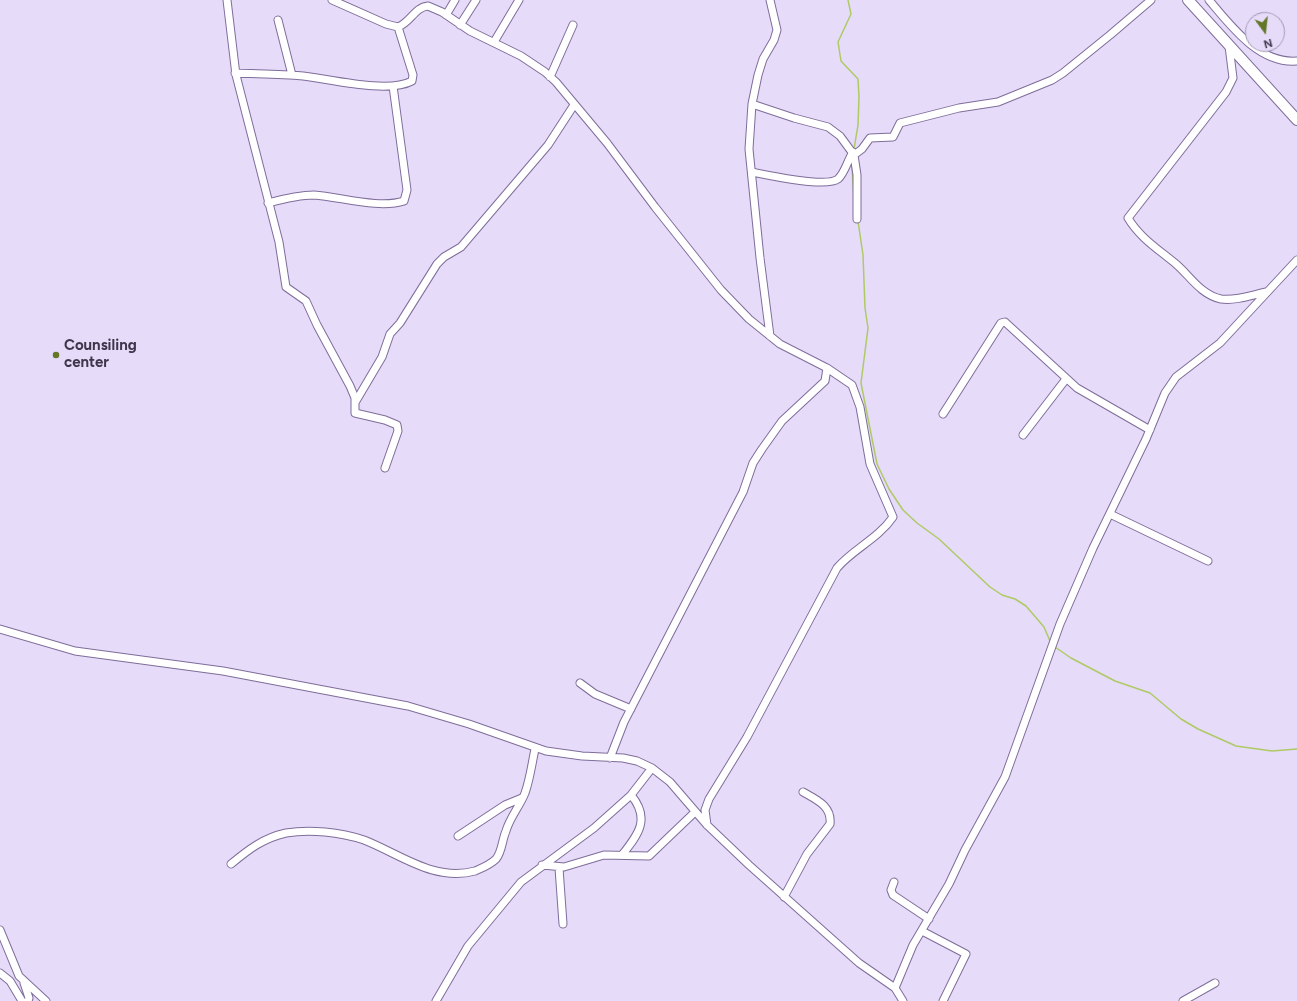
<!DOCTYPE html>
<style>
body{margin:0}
#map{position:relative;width:1297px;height:1001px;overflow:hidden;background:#e6dbf9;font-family:Figtree,sans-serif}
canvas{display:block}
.north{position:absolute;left:1245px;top:12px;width:40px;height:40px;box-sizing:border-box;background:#e6dbf9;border:1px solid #a399b3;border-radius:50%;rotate:165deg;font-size:11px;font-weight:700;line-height:16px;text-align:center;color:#3e364a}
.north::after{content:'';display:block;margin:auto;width:14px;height:18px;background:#637727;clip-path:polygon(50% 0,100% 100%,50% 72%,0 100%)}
</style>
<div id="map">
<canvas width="1297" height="1001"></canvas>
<div class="north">N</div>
</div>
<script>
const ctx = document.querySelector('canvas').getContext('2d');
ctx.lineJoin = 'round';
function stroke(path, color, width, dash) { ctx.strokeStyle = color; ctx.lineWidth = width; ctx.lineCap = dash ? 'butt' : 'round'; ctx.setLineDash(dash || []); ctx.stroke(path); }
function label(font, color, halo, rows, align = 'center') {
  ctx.font = font + ' Figtree,sans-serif'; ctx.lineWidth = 4; ctx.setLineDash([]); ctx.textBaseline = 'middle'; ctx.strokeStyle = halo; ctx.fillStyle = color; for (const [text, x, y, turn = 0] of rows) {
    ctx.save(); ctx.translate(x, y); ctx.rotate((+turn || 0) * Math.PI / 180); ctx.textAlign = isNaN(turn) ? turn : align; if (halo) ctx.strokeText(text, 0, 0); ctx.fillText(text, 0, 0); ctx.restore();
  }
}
const stream = new Path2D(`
 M848,0L851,14L838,42L841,61L858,79L859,97L858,125L854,149
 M852,167L854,197
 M858,221L863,255L865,308L868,328L861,383L877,464L889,489L903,510L917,523L939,539L990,587L1002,595L1015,599L1026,606L1044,627L1050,641
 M1055,647L1071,658L1115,681L1150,693L1181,719L1198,729L1236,746L1272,751L1297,749`);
const minor = new Path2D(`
 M227,0L236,75L279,242L286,287L306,301L317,325L350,386L355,398V413L385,420L397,425L398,431L385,468
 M332,0L386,24L398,27C410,23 415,7 428,6L442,12L470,31L521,56L545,72L556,82L607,143L655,207L721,290L749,319L780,344L827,368L852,385L860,407L870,464L893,517C878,539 853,549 837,568L747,737L709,799L705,810L707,825
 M1209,0C1231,26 1259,64 1297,61
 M446,15L455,0
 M278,20L292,75
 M460,25L476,0
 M494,42L519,0
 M1229,46L1233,78L1226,92L1128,218C1140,238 1158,249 1176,264C1190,276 1201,295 1221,299C1236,301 1252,295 1266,292
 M235,73C258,74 280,74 303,76C330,79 388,94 412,81L413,75L398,27
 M550,77L573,25
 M752,104L794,118L828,127L840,136L854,155L857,175V219
 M854,155L862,149L870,138L893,137L900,123L959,108L998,102L1052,80L1063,73L1110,35L1151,0
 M752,172C767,175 826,188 838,179C845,173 848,159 853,152
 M268,203C283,199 299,195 314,195C341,197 379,209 404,201L407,190L393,86
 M770,336L760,258L749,149L752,104L758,75L763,59L774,40L777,30L770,0
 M356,401L382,357L390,334L400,323L437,264L444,257L461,247L548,145L574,105
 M943,414L1001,323L1005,322L1077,388L1150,430
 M1023,435L1066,379
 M1110,514L1208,561
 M0,629L75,651L223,671L408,706L469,724L546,751L582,756L623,758L637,761L652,768L670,782L707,825L749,865L859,963L895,988L903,1001
 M580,683L595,694L631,709
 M610,758L624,722L743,492L753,463L762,449L782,421L825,381L827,368
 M458,836L505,805L522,798
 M622,855C638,835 651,819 631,795
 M231,864C248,850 263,838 286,833C310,829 340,832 364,840C400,854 434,882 475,871C482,868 490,865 496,859C502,852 502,840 506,831C510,817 520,806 525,793C530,779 532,763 535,749
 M542,865L564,867L604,855L649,856L695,812
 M559,868L563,924
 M894,882L891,890L893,895L929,919
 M784,897L807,854L830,824C832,806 817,800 803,792
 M0,930L19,976L46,1001
 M922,931L966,954L943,1001
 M0,973L10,981L22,1001
 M24,983L29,998L28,1001
 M895,988L913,945L949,884L965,850L1005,777L1060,624L1093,548L1146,439L1165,393L1176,377L1220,343L1297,260
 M436,1001L468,946L521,882L594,828L631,795L652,768
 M1183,1001L1215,983`);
const highway = new Path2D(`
 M1188,0L1297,120`);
const markers = [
 [56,355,4,"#637727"]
];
const poiNames = [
 ["Counsiling",64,346],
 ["center",64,363]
];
stroke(stream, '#aeca64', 1.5);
stroke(minor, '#7f6d9a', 9);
stroke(highway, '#7f6d9a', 12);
stroke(minor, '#fff', 7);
stroke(highway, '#fff', 10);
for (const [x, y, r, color] of markers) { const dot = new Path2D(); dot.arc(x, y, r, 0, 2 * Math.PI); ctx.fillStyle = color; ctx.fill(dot); stroke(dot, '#e6dbf9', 1.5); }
label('bold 15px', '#3e364a', '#e6dbf9', poiNames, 'left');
</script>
